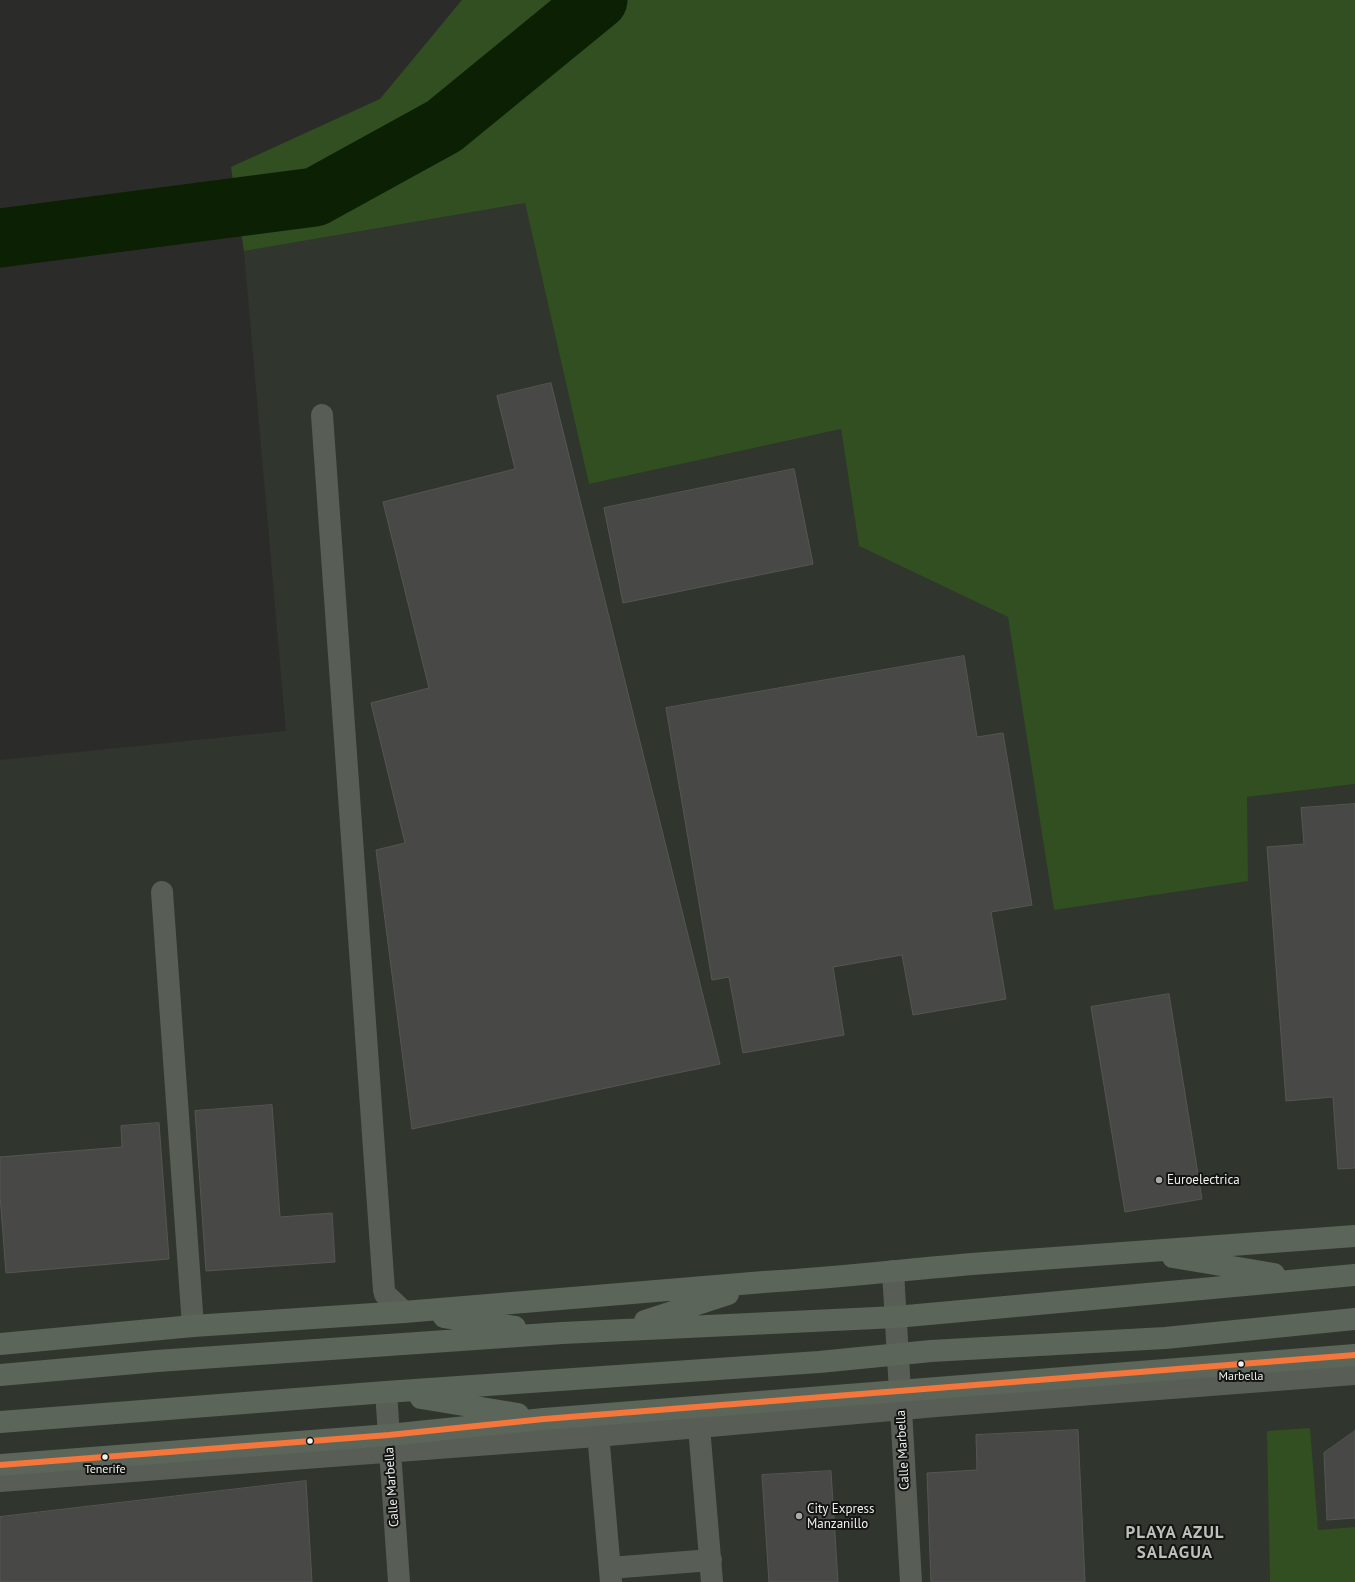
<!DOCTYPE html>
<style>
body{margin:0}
canvas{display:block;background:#2b2c2a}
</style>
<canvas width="1355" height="1582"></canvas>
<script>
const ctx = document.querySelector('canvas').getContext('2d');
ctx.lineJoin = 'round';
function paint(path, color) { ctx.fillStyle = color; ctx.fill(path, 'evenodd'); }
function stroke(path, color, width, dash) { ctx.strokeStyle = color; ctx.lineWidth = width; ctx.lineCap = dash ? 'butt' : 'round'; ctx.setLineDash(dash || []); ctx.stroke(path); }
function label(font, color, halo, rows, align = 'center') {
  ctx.font = font + ' "PT Sans",sans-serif'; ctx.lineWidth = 4; ctx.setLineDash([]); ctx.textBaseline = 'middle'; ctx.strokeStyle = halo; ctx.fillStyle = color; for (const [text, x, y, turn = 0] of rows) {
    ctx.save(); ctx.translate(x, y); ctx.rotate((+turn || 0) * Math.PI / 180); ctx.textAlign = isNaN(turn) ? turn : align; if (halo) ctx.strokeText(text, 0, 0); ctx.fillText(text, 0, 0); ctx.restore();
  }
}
const built = new Path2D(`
 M525,203L589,484L841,429L859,546L1008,616L1054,909L1247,797L1355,784V1582H0V760L286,731L244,251Z`);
const green = new Path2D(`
 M462,0H1355V784L1247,797L1248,881L1054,910L1008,617L859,546L841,429L589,484L525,203L244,251L231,167L380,99Z
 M1310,1428L1318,1530L1355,1527V1582H1270L1267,1431Z`);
const river = new Path2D(`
 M0,238L315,197L444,126L598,0`);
const building = new Path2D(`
 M551,383L720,1064L412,1129L376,850L405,843L371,703L429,688L383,502L515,469L497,396Z
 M794,469L813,564L623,603L604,508Z
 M964,656L977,737L1003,733L1032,905L991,912L1006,999L913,1015L902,955L833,967L844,1035L743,1053L729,977L712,980L666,708Z
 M1355,804V1168L1338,1169L1333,1097L1286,1101L1267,847L1304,844L1301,808Z
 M1169,994L1202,1199L1125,1212L1091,1007Z
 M272,1105L280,1217L332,1213L335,1262L206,1271L195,1111Z
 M159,1123L169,1259L6,1273L0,1196V1157L122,1147L121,1126Z
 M1078,1430L1085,1582H931L927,1473L977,1470L976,1435Z
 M1355,1431V1518L1327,1520L1324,1453Z
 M831,1471L838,1582H769L762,1475Z
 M306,1481L312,1582H0V1517Z`);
const minor = new Path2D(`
 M322,415L384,1290L385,1294L404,1312
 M162,892L193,1326
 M893,1271L911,1582
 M386,1392L399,1582
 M700,1412L699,1427L712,1582
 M597,1422L611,1582
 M0,1481L597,1436L936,1406L1355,1374
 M610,1568L711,1560`);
const major = new Path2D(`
 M1173,1257L1274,1274
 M444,1317L515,1327
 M645,1321L728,1294
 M0,1344L193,1326L404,1312L764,1282C833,1278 902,1270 972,1264C1099,1254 1227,1245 1355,1236
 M0,1375L157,1361L562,1333L896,1317L1355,1275
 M421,1398L518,1414
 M0,1422L386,1392L819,1362L931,1351L1165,1338L1355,1319
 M0,1465L389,1435L544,1419L1355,1355`);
const bus1 = new Path2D(`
 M0,1465L389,1435L544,1419L1355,1355`);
const markers = [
 [1159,1180,4,"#aaaca9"],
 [1241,1364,3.5,"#eef1ee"],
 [310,1441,3.5,"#eef1ee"],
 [105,1457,3.5,"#eef1ee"],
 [799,1516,4,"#aaaca9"]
];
const busNames = [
 ["Marbella",1241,1377],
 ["Tenerife",105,1470]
];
const poiNames = [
 ["Euroelectrica",1167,1180],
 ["City Express",807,1509],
 ["Manzanillo",807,1524]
];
const streetNames = [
 ["Calle Marbella",903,1450,-93],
 ["Calle Marbella",392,1487,-94]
];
const districtNames = [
 ["PLAYA AZUL",1175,1533],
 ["SALAGUA",1175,1553]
];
paint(built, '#30362d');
paint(green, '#314f20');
stroke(river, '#0c2004', 59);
paint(building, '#484947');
stroke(building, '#555654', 1);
stroke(minor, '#585d55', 22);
stroke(major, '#5c6559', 22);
stroke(bus1, '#f5763a', 6);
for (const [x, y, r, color] of markers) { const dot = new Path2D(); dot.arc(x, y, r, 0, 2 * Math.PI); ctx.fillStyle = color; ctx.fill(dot); stroke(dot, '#141513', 1.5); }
label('12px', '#eef1ee', '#141513', busNames);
label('13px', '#eef1ee', '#141513', poiNames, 'left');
label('13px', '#eef1ee', '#141513', streetNames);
ctx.letterSpacing = '1px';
label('bold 17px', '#bbc0ba', '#141513', districtNames);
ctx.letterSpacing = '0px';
</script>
